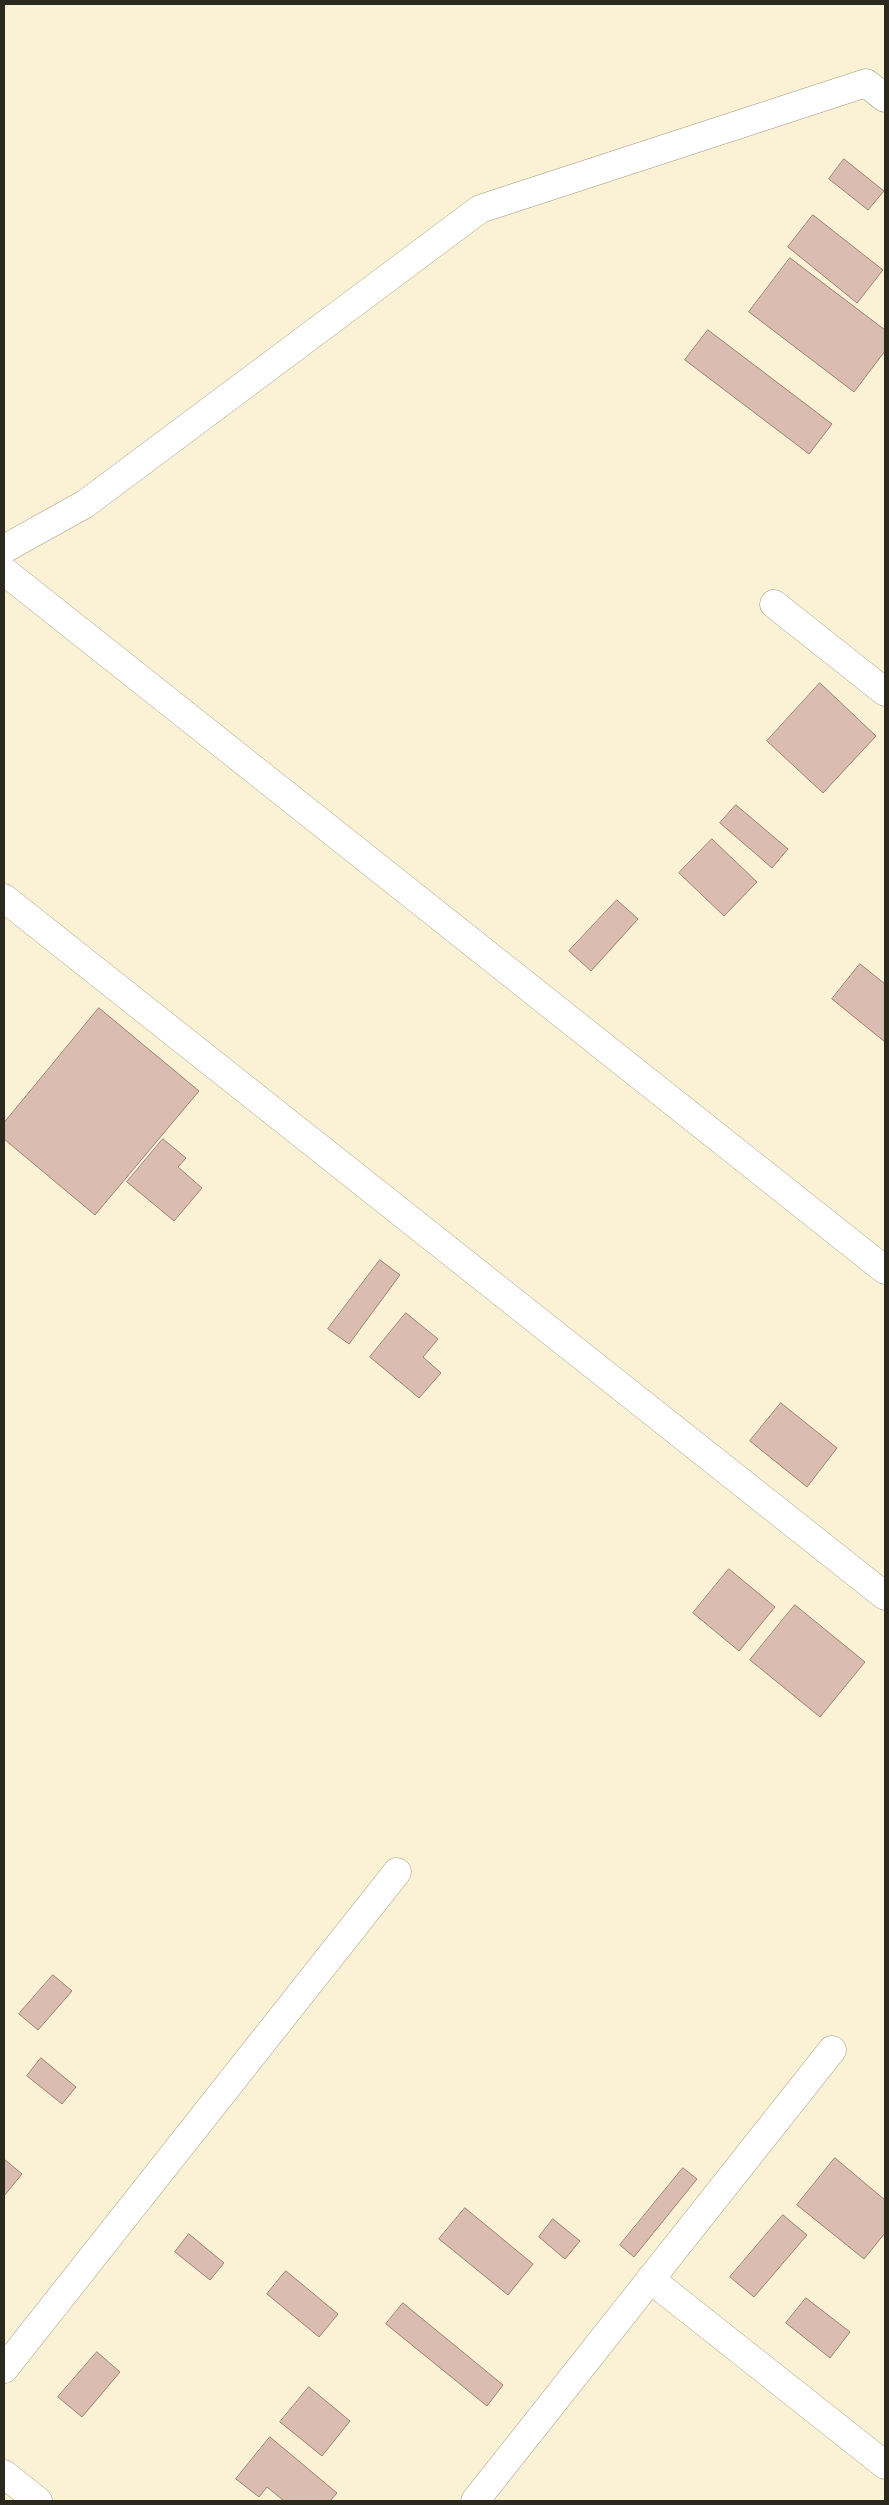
<!DOCTYPE html>
<style>
body{margin:0}
#map{position:relative;width:889px;height:2505px;overflow:hidden;background:#fbf2d6;font-family:"IBM Plex Sans",sans-serif}
canvas{display:block}
.frame{position:absolute;inset:0;border:5px solid #2b281e;pointer-events:none}
</style>
<div id="map">
<canvas width="889" height="2505"></canvas>
<div class="frame"></div>
</div>
<script>
const ctx = document.querySelector('canvas').getContext('2d');
ctx.lineJoin = 'round';
function paint(path, color) { ctx.fillStyle = color; ctx.fill(path, 'evenodd'); }
function stroke(path, color, width, dash) { ctx.strokeStyle = color; ctx.lineWidth = width; ctx.lineCap = dash ? 'butt' : 'round'; ctx.setLineDash(dash || []); ctx.stroke(path); }
const building = new Path2D(`
 M844,159L884,191L868,210L829,179Z
 M813,215L883,270L857,303L788,247Z
 M790,258L885,330V351L854,392L749,312Z
 M708,330L832,424L809,454L685,360Z
 M820,683L876,736L823,793L767,741Z
 M736,805L788,849L772,868L720,823Z
 M712,839L757,882L724,916L679,873Z
 M617,900L638,919L591,971L569,951Z
 M860,964L885,984V1042L832,999Z
 M99,1008L199,1091L95,1215L4,1139V1123Z
 M163,1139L186,1158L178,1167L202,1188L174,1221L127,1182Z
 M380,1260L400,1275L349,1344L328,1329Z
 M406,1313L438,1339L423,1357L441,1373L419,1398L370,1357Z
 M781,1403L837,1448L807,1487L750,1441Z
 M729,1569L775,1607L739,1651L693,1613Z
 M795,1605L865,1662L820,1717L750,1660Z
 M53,1975L72,1991L38,2030L19,2014Z
 M41,2058L76,2087L62,2104L27,2076Z
 M835,2158L885,2200V2233L864,2259L797,2205Z
 M4,2159L22,2174L4,2196Z
 M683,2168L697,2179L634,2257L620,2245Z
 M465,2208L533,2264L508,2295L439,2239Z
 M783,2215L807,2235L754,2297L730,2277Z
 M553,2219L580,2241L565,2259L539,2237Z
 M189,2234L224,2263L210,2280L175,2252Z
 M286,2271L338,2314L319,2337L267,2294Z
 M806,2298L850,2332L830,2358L786,2323Z
 M403,2303L503,2385L487,2406L386,2324Z
 M97,2352L120,2372L82,2417L58,2397Z
 M309,2387L350,2421L322,2456L280,2422Z
 M270,2437L337,2493L330,2501H284L267,2487L259,2497L236,2479Z`);
const minor = new Path2D(`
 M4,549L85,504L480,209L866,83L885,98
 M4,571L885,1270
 M774,604L885,692
 M4,898L885,1596
 M650,2279L885,2465
 M4,2369L397,1872
 M4,2474L38,2501
 M475,2501L832,2050`);
paint(building, '#dabcb1');
stroke(building, '#9c8075', 1);
stroke(minor, '#a1997f', 29);
stroke(minor, '#fff', 28);
</script>
